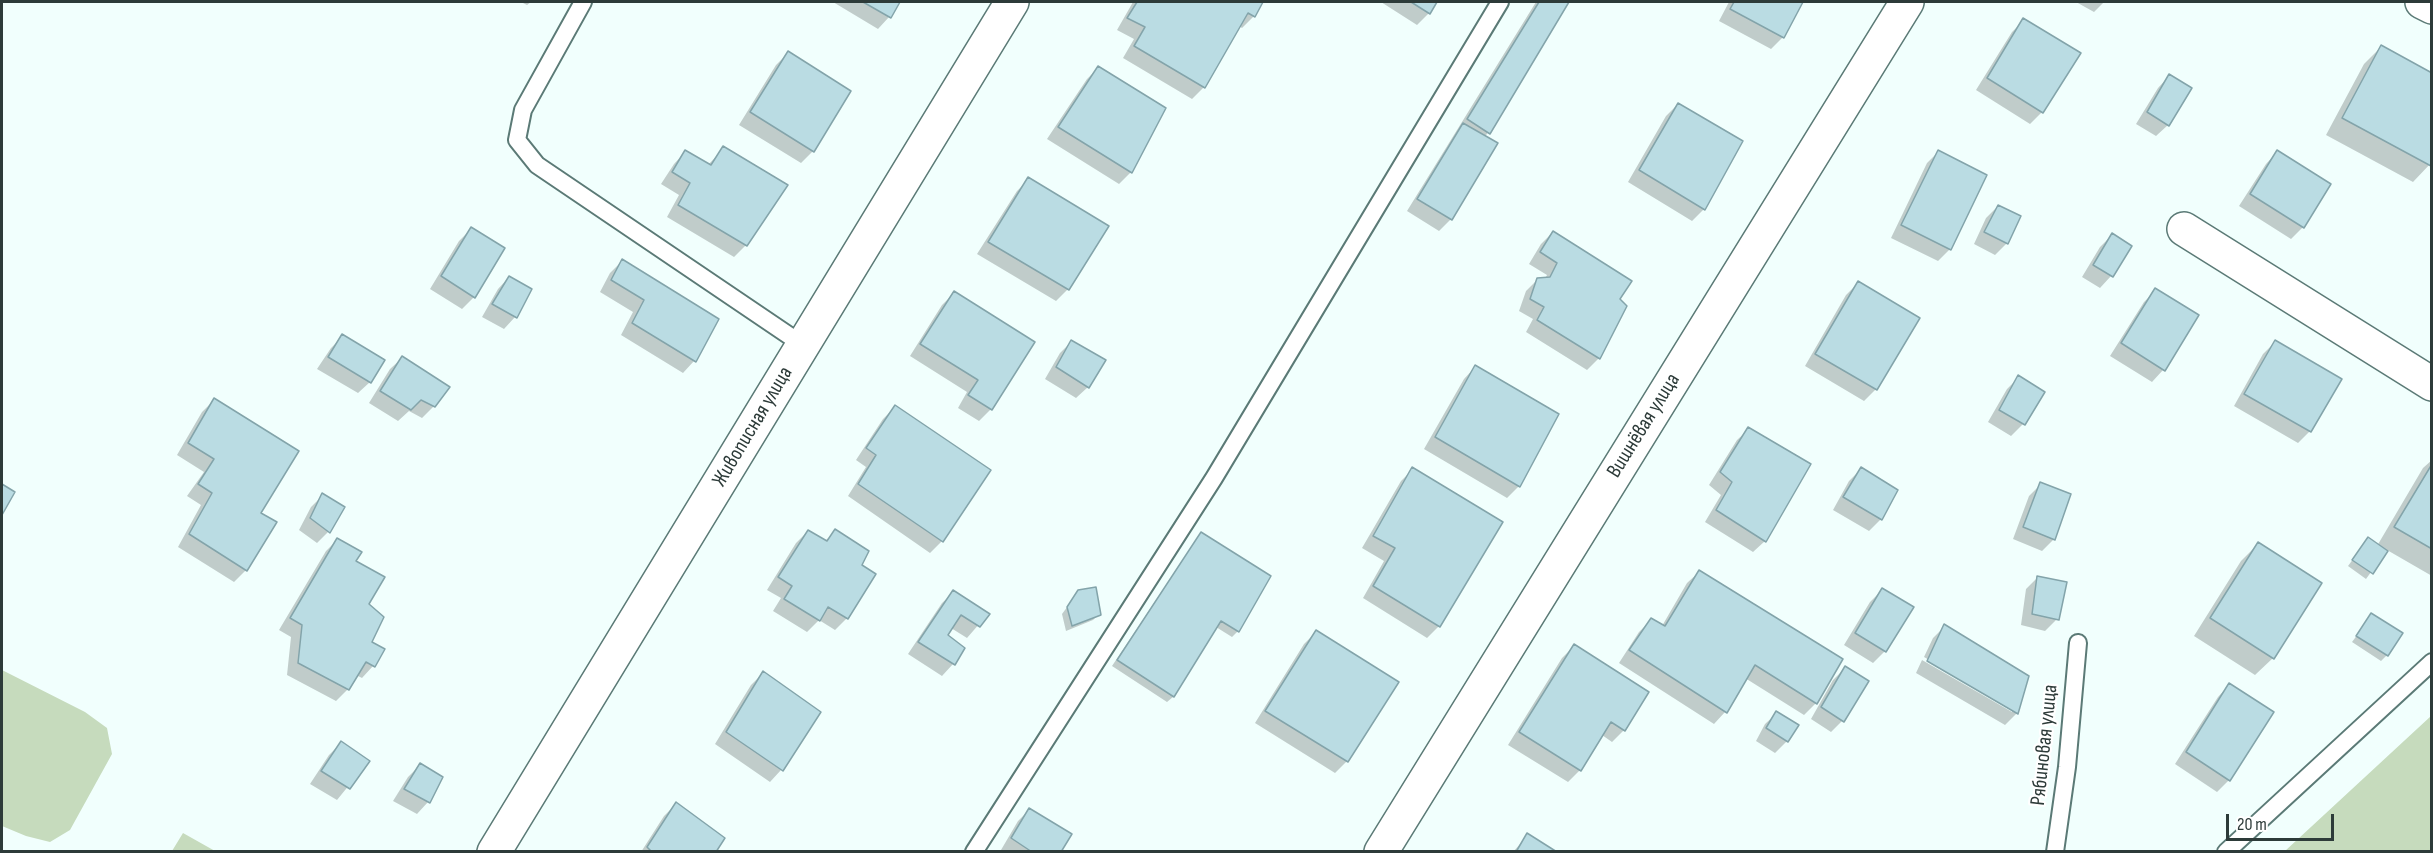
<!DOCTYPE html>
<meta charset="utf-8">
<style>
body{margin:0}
#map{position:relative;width:2433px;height:853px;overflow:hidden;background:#f1fffd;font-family:"Sofia Sans Condensed",sans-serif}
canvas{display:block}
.frame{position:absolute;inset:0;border:3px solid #2d3b39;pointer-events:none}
.scale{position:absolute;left:2226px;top:814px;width:108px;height:27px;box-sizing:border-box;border:3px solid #2d3b39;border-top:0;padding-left:8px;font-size:18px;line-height:21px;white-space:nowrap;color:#2d3b39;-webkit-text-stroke:4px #fff;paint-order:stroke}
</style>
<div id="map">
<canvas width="2433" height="853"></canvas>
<div class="frame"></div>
<div class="scale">20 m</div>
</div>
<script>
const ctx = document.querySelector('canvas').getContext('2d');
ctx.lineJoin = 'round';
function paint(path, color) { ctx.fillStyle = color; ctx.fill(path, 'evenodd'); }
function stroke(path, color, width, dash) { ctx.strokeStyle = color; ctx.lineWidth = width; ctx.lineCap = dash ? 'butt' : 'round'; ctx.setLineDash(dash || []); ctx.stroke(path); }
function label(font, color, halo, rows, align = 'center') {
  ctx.font = font + ' "Sofia Sans Condensed",sans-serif'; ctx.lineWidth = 4.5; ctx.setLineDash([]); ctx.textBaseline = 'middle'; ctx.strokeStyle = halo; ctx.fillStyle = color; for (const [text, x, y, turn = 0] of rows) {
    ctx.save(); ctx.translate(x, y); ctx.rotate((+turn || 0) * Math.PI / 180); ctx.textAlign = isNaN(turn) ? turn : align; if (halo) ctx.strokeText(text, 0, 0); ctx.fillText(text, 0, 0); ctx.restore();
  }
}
const green = new Path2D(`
 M2,670L85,712L107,728L112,754L70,830L50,842L26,836L2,826Z
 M2431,716V851H2285Z
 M183,833L215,851H172Z`);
const shadow = new Path2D(`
 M521,2H531L527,5Z
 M833,2H899L889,17L878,29Z
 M1133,2H1261L1254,16L1242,28L1239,26L1204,87L1192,99L1123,58L1134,39L1117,30Z
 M1381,2H1435L1429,13L1417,25Z
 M1536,2H1567L1485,137L1496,144L1451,219L1439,231L1407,211Z
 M1729,2H1801L1783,37L1771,49L1719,21Z
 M2076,2H2104L2094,12Z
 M2024,20L2042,112L2030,124L1976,90L2012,32Z
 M2381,47L2432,74V162L2413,182L2326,135L2364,64Z
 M788,53L849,92L813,151L801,163L739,125L776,65Z
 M1099,67L1131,172L1119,184L1047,139L1087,79Z
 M2169,76L2168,125L2156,136L2136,124L2158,88Z
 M1678,104L1741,142L1704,209L1692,221L1628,182L1666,116Z
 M724,148L746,245L734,257L667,217L679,195L661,184L674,164L685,152L708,165Z
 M1938,152L1950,249L1938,261L1891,238L1927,163Z
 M2277,152L2303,227L2291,239L2239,206L2266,164Z
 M1029,179L1068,289L1056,301L977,254L1017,191Z
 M1998,206L2007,243L1995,255L1974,244L1986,218Z
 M471,229L474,297L462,309L430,289L459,241Z
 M1553,232L1618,299L1599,358L1587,370L1526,332L1533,319L1519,311L1526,291L1538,279H1545L1547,275L1529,264L1541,244Z
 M2112,235L2130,246L2111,276L2100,288L2082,277L2100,247Z
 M622,261L717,320L694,361L683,373L621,335L633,312L600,292L610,273Z
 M509,277L530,290L515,317L504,329L482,317L498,289Z
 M1858,283L1876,389L1864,401L1805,366L1846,295Z
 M2156,290L2163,370L2152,382L2110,356L2144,302Z
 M954,293L991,409L979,421L958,408L967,392L910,356L942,305Z
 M343,336L370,382L358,393L317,369L331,348Z
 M1071,342L1088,387L1076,398L1045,379L1060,353Z
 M2275,342L2310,431L2298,443L2234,406L2263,354Z
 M402,358L434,406L422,418L409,411L398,421L369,403L390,369Z
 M1475,367L1519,486L1507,498L1424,449L1464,379Z
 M2019,377L2042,392L2023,424L2011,436L1988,422L2007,389Z
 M214,400L259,513L246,570L234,582L178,547L201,505L187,496L204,472L177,455L202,412Z
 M895,407L942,541L930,553L848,496L866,467L856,460L883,419Z
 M1749,429L1765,541L1753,552L1705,522L1721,495L1709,485L1737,440Z
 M2432,460V576L2387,550L2366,579L2348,566L2368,539L2377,546L2423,468Z
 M1413,469L1501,522L1439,626L1427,638L1363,598L1384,561L1362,548L1401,481Z
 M1861,469L1881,519L1869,531L1833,510L1849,481Z
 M2041,484L2054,539L2042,551L2013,539L2029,496Z
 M323,495L328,532L317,543L299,530L311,507Z
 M808,531L825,541L836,531L860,565L847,618L835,630L819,620L807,632L773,611L781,598L767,590L796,543Z
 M338,539L354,561L367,604L370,643L383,650L373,666L362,678L356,675L348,689L336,701L287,675L291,637L279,630L326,551Z
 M1196,540L1238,631L1232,637L1216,627L1173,697L1167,702L1112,666Z
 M2258,544L2273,658L2255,675L2194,636L2241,561Z
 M1699,572L1841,659L1816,703L1804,715L1745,678L1725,712L1714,724L1619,663L1639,632L1651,620L1662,626L1687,583Z
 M2038,577L2057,619L2045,631L2021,625L2026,589Z
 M1882,590L1885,651L1873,663L1844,645L1870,602Z
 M1079,591L1099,614L1093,620L1066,631L1062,614Z
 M954,592L987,615L967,638L951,628L946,636L963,648L953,664L942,676L908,654L942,603Z
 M2372,615L2387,655L2381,661L2352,642Z
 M1945,626L2017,713L2005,725L1916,673L1922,660L2012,712V708L1924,657L1933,638Z
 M1316,632L1347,761L1335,773L1255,723L1304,644Z
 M1574,646L1624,730L1612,742L1602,735L1580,770L1568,782L1508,745L1562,658Z
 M1845,668L1842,721L1831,732L1811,719L1833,680Z
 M763,673L819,712L781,770L770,782L715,744L751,685Z
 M2229,685V780L2217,792L2175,764L2218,697Z
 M1777,713L1787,741L1775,753L1756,741L1765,724Z
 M341,743L368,762L337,800L310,784L329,755Z
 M420,765L441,777L428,802L417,814L393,801L408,777Z
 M676,804L714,852H641L664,816Z
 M1029,810L1060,852L1001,850L1018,821Z
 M1528,835L1554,852H1513Z`);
const building = new Path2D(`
 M863,2H900L891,18Z
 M1137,2H1263L1255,17L1248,13L1205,88L1134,46L1145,27L1127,18Z
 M1411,2H1437L1430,14Z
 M1539,2H1569L1490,134L1467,119Z
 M1734,2H1803L1784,38L1730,9Z
 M2023,18L2081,53L2043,113L1987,78Z
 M2381,45L2432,73L2431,166L2342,118Z
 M788,51L851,91L814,152L750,112Z
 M1098,66L1166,108L1132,173L1058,127Z
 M2169,74L2192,88L2169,126L2147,112Z
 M1678,103L1743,141L1705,210L1639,170Z
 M1463,123L1498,143L1452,220L1417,199Z
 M723,146L788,185L747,246L678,205L690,183L672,172L685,150L711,165Z
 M1938,150L1987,175L1951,250L1901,225Z
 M2277,150L2331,184L2304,228L2250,194Z
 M1028,177L1109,226L1069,290L988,242Z
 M1998,205L2021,216L2008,244L1984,232Z
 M471,227L505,248L475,298L441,276Z
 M1553,231L1632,281L1620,299L1627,306L1600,359L1537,320L1544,307L1530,299L1537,278L1550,277L1557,263L1540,252Z
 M2112,233L2132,246L2113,277L2093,265Z
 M622,259L719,319L696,362L632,323L644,300L611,280Z
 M509,276L532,289L517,318L492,304Z
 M1858,281L1920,318L1877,390L1815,354Z
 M2155,288L2199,315L2165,371L2121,343Z
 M954,291L1035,342L992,410L968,395L978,380L920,344Z
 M342,334L385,360L371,383L328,357Z
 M1071,340L1106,360L1089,388L1056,367Z
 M2275,340L2342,379L2311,432L2244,394Z
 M402,356L450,387L435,407L421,400L411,410L380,391Z
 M1475,365L1559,414L1520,487L1435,437Z
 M2018,375L2045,392L2025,425L1999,410Z
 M214,398L299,451L261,513L277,522L247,571L189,534L212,493L198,484L214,459L188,443Z
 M895,405L991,470L943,542L858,484L876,455L866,448Z
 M1748,427L1811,464L1766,542L1716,510L1732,482L1720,472Z
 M2432,464V549L2394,527Z
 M1412,467L1503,522L1440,627L1373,586L1395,548L1373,536Z
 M1861,467L1898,490L1882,520L1843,497Z
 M2040,482L2071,494L2055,540L2023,527Z
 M2,484L15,492L2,515Z
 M322,493L345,507L330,533L310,518Z
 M835,529L869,551L862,565L876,574L848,619L828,607L820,621L784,599L792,586L778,577L808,530L827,541Z
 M1201,532L1271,576L1239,632L1221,621L1174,697L1117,660Z
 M2368,537L2388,551L2373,574L2352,560Z
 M337,538L362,552L356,561L385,577L369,604L384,617L372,642L385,649L375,667L366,662L349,690L298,663L302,625L290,618Z
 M2258,542L2322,583L2274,659L2210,618Z
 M1699,570L1843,659L1817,704L1755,665L1727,713L1629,650L1651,618L1665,626Z
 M2037,576L2067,582L2059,620L2032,614Z
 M1096,587L1101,615L1072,626L1067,607L1078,590Z
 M1882,588L1914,607L1886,652L1855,633Z
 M953,590L990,614L980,627L961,615L948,635L965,648L955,665L918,642Z
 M2371,613L2403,633L2388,656L2356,636Z
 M1944,624L2029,676L2018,714L1927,661Z
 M1316,630L1399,682L1348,762L1265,711Z
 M1574,644L1649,692L1625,731L1611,722L1581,771L1519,732Z
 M1845,666L1869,681L1844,722L1821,707Z
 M763,671L821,712L783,771L726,732Z
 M2229,683L2274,712L2230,781L2186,752Z
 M1776,711L1799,725L1788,742L1766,728Z
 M341,741L370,761L350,789L321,771Z
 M420,763L443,777L430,803L404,789Z
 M676,802L725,838L716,852H652L647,847Z
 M1029,808L1072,834L1061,852H1032L1011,838Z
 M1527,833L1557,852H1516Z`);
const lane = new Path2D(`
 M583,2L523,110L517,140L537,165L803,345
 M974,852L1214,478L1500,2
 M2055,852L2067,767L2078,643
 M2226,852L2432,662`);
const street = new Path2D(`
 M2422,2L2432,7
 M2184,229L2432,384
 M494,852L1012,2
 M1381,852L1907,2`);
const streetNames = [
 ["Вишнёвая улица",1644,426,-58],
 ["Живописная улица",753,427,-59],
 ["Рябиновая улица",2045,745,-84]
];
paint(green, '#c6dbbd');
paint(shadow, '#0003');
paint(building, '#badce3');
stroke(building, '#83a4aa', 1.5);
stroke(lane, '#5b7a76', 20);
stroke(street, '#5b7a76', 36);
stroke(lane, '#fff', 16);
stroke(street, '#fff', 33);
label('21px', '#2d3b39', '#fff', streetNames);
</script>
